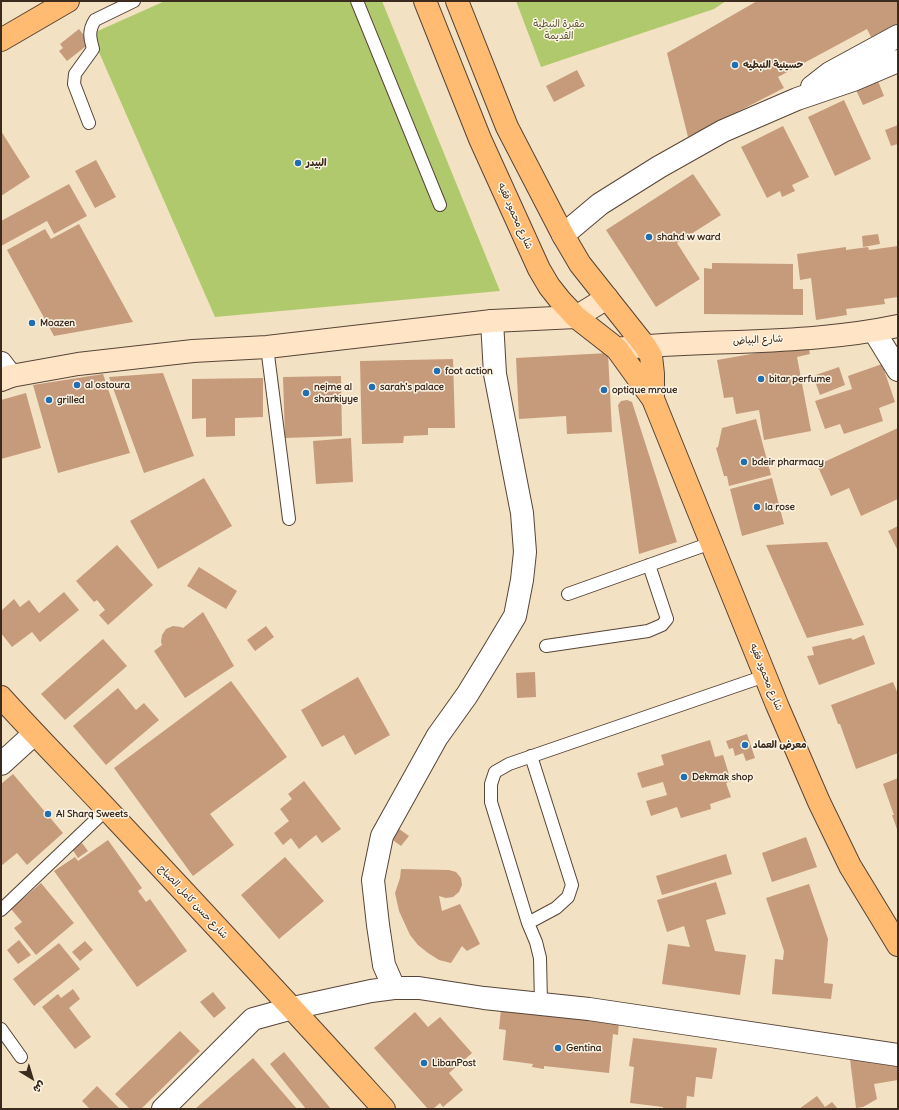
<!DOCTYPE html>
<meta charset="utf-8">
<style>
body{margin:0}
#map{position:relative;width:899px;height:1110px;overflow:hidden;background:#f3e1c3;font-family:Delius,"Playpen Sans Arabic",sans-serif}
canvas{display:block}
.frame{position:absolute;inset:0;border:2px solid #3b2a1e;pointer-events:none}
.north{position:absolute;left:12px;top:1058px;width:40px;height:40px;-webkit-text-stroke:3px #fcf5e5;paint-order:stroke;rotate:142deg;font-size:11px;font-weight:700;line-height:16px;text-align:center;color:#3b2a1e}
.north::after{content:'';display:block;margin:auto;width:14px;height:18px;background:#3b2a1e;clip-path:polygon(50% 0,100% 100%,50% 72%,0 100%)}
</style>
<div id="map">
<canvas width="899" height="1110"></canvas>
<div class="frame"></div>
<div class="north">ش</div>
</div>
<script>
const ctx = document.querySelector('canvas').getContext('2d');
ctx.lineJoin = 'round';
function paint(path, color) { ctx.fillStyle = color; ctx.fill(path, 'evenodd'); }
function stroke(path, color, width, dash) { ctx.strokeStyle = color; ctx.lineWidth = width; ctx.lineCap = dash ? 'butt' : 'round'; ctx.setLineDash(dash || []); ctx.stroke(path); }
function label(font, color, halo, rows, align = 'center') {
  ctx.font = font + ' Delius,"Playpen Sans Arabic",sans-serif'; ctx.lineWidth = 3; ctx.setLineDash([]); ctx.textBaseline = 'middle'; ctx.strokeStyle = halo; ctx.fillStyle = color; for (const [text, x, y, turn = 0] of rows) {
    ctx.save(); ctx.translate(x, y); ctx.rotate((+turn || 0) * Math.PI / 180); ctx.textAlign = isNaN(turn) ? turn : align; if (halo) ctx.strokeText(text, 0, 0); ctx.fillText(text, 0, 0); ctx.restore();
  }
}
const green = new Path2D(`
 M165,1H382L500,291L215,317L91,34Z
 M516,1H726L714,9L541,67Z`);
const building = new Path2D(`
 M757,1H898V23L871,37L867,29L778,77L784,88L688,137L667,53Z
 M79,29L90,43L67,61L59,51L63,48L60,44Z
 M577,70L585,86L554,102L546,86Z
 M878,81L884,96L863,105L856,90Z
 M844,100L871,159L835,176L808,117Z
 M898,125V144L891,146L885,130Z
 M783,126L809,177L792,185L795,191L782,197L780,191L767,198L741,147Z
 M1,131L30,177L1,196Z
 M96,160L116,197L95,208L75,171Z
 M693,174L721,215L677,243L700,279L656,307L606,230Z
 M69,184L87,216L54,234L47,221L1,246V221Z
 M79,224L133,322L54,336L7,250L45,229L51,239Z
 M878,234L880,244L863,247L862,236Z
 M898,246V297L884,299L885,304L846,309L847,315L816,320L811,278L800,280L797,254L846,247V250L868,247L869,250Z
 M712,263L793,264V289H803V315L704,314V268L712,269Z
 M808,344L810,354L797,357L811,431L764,440L759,410L736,414L733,397L724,398L717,360Z
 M608,353L612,432L567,434L566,416L519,419L516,358Z
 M453,359L455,428H428V435L404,436L403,443L362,444L360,361Z
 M882,364L895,402L879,408L883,421L844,434L840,424L825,429L815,401L852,389L848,376Z
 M839,367L845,385L820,395L813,376Z
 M163,373L194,456L144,473L109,377Z
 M103,374L130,453L58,473L33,385Z
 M341,376L342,436L285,438L283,377Z
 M263,378V417L235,418V436L206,437V418L192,419V379Z
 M26,393L41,448L1,459V400Z
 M627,400L632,402L677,542L639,554L618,405L621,401Z
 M756,419L771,475L729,486L727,476H724L716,448L718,447L722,428Z
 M898,428V499L861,516L849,488L831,496L818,467L825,464L824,462Z
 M351,438L353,482L316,484L313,441Z
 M204,478L232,526L158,569L130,521Z
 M772,478L784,524L742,536L730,489Z
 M898,526V551L888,531Z
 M827,542L864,625L807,638L766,545Z
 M117,545L153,585L108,625L99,615L105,610L97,600L94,602L76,581Z
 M199,567L237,591L226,609L187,586Z
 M64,592L79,610L40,642L32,632L12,647L1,633V611L14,599L20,607L29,600L39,613Z
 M203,612L234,666L185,698L154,651L162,645L161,642L162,635L166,629L173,626L181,627L183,628Z
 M266,626L274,637L255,651L247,640Z
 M864,635L875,664L819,685L807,656L814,655L812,647L851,638L853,640Z
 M103,639L127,666L65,720L41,694Z
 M535,672L536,697L517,698L516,673Z
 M358,677L390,735L355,755L344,735L322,747L301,710Z
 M231,681L287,757L210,814L234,845L193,876L114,768Z
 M893,682L898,694V753L856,769L840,724H838L831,705Z
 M118,688L136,710L144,703L159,720L106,765L73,726Z
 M747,734L755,758L746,761L743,753L735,756L733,748L729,749L726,741Z
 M710,740L715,757L723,755L731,781L726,783L731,797L710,804L711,809L681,818L677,807L651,816L646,801L667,795L663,782L642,788L637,773L664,765L661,755Z
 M13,774L63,833L27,865L17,853L1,866V784Z
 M898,778V832L892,815H894L883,784Z
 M304,781L341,829L322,843L316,835L299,849L291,838L283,845L274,833L289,821L280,809L292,799L288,794Z
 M395,826L409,836L401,846L387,836Z
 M806,837L817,867L772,882L762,853Z
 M108,840L142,888L138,891L146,902L150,899L187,951L137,987L54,871L75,857L78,861Z
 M82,843L88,851L78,858L72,849Z
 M726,854L732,874L662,895L656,876Z
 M285,857L324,901L279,939L241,895Z
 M401,869L449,870L456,872L461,878L462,885L459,892L453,897L446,898L439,896L442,911L460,904L480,944L467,951L462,946L451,963L439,960L428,953L418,945L410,935L404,922L399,911L395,893L400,878Z
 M716,882L726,914L706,920L715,951L746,955L740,995L662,984L668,944L690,947L684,926L667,932L657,900Z
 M41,883L74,923L36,955L14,928L22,922L11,909Z
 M809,884L828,939L824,983L833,984L831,999L772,994L775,959L783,960L784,951L766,898Z
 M19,940L31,955L18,964L7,950Z
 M85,941L93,950L80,961L72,952Z
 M59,943L80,969L34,1006L13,979Z
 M73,989L80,999L69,1008L91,1037L75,1049L42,1007L58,994L61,998Z
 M213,992L226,1008L214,1018L200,1002Z
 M501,1009L619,1021L618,1035L613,1034L609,1073L544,1066V1069L532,1067L533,1064L503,1060L506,1030L499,1029Z
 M415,1012L428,1027L440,1017L472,1053L449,1073L463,1090L443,1107L440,1103L433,1109H428L374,1048Z
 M180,1031L200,1051L141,1109H130L115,1094Z
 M633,1038L717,1048L712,1079L696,1077L694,1097L687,1096L686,1109H663V1107L630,1103L634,1067L629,1066Z
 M284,1052L331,1109H306L270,1064Z
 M253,1058L297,1109H195Z
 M850,1059L898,1064V1080L874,1084L877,1099L863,1107L856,1108Z
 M97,1086L120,1109H90L82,1101Z
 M817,1096L825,1107L832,1102L838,1109H799Z`);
const lane = new Path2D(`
 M357,1L440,205
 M89,123L74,84L75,74L93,49C90,38 88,31 95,20L134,1
 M267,347L289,519
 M568,594L711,543
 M546,646L648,631L662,625L667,619L649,565
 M1,910L107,809
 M528,923L556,908L568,897L572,885L531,756
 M541,1004L540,958L536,942L528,923L491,802V784L495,772L509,764L765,676
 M1,1029L21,1057`);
const street = new Path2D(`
 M812,87L830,73L898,36
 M563,235L600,204L659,167L723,131L797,99L853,80L898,61
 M874,331L898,370
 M1,363L11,376
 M1,764L34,734
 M394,988L384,965L378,925L373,880L382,836L437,737L467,695L491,656L515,616L522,580L525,552L522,513L495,374L492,321
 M163,1109L253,1019L293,1008L371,991L394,988H419L484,998L589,1009L898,1055`);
const secondary = new Path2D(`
 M617,349C657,344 697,343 738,342C791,340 846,337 898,326
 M1,380L11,376L78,364L193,351L267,347L492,321L576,317L607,298`);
const primary = new Path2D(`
 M425,1L480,139L539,269L549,286L560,300L576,317L617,349L653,399L777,705L819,802L850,866L898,945
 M457,1L507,127L563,235L580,264L645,346L651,356L653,374V399
 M1,40L68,1
 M1,697C38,738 77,777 115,818C205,914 295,1011 384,1109`);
const markers = [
 [735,65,4,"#1f6fb2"],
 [298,163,4,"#1f6fb2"],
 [649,237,4,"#1f6fb2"],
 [32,323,4,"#1f6fb2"],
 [437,371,4,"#1f6fb2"],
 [761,379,4,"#1f6fb2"],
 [77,385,4,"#1f6fb2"],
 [372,387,4,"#1f6fb2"],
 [604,390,4,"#1f6fb2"],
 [306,393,4,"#1f6fb2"],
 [49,400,4,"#1f6fb2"],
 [744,462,4,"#1f6fb2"],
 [757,507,4,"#1f6fb2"],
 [745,745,4,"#1f6fb2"],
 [684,777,4,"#1f6fb2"],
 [48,814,4,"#1f6fb2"],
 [558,1048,4,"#1f6fb2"],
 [424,1063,4,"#1f6fb2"]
];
const parkNames = [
 ["مقبرة النبطية",559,24],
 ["القديمة",559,36]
];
const poiNames = [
 ["حسينية النبطيه",743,65],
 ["البيدر",306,163],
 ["shahd w ward",657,237],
 ["Moazen",40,323],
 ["foot action",445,371],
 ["bitar perfume",769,379],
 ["al ostoura",85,385],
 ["nejme al",314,387],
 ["sharkiyye",314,399],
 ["sarah's palace",380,387],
 ["optique mroue",612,390],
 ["grilled",57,400],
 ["bdeir pharmacy",752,462],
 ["la rose",765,507],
 ["معرض العماد",753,745],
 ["Dekmak shop",692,777],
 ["Al Sharq Sweets",56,814],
 ["Gentina",566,1048],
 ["LibanPost",432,1063]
];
const streetNames = [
 ["شارع محمود فقيه",515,216,66],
 ["شارع البياض",758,340,-3],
 ["شارع محمود فقيه",766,677,68],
 ["شارع حسن كامل الصباح",193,902,47]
];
paint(green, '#b1c96d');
paint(building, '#c59b7b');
stroke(lane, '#574537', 14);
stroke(street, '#574537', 24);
stroke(secondary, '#574537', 24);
stroke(primary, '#574537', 24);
stroke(lane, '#fff', 12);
stroke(street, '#fff', 22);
stroke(secondary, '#ffe4c6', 22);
stroke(primary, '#ffbb71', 22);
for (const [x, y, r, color] of markers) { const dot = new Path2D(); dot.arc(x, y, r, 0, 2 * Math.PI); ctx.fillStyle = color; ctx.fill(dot); stroke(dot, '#fcf5e5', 1.5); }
label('10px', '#585232', '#fcf5e5', parkNames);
label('bold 10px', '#3b2a1e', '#fcf5e5', poiNames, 'left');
label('10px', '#3b2a1e', '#fcf5e5', streetNames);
</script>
